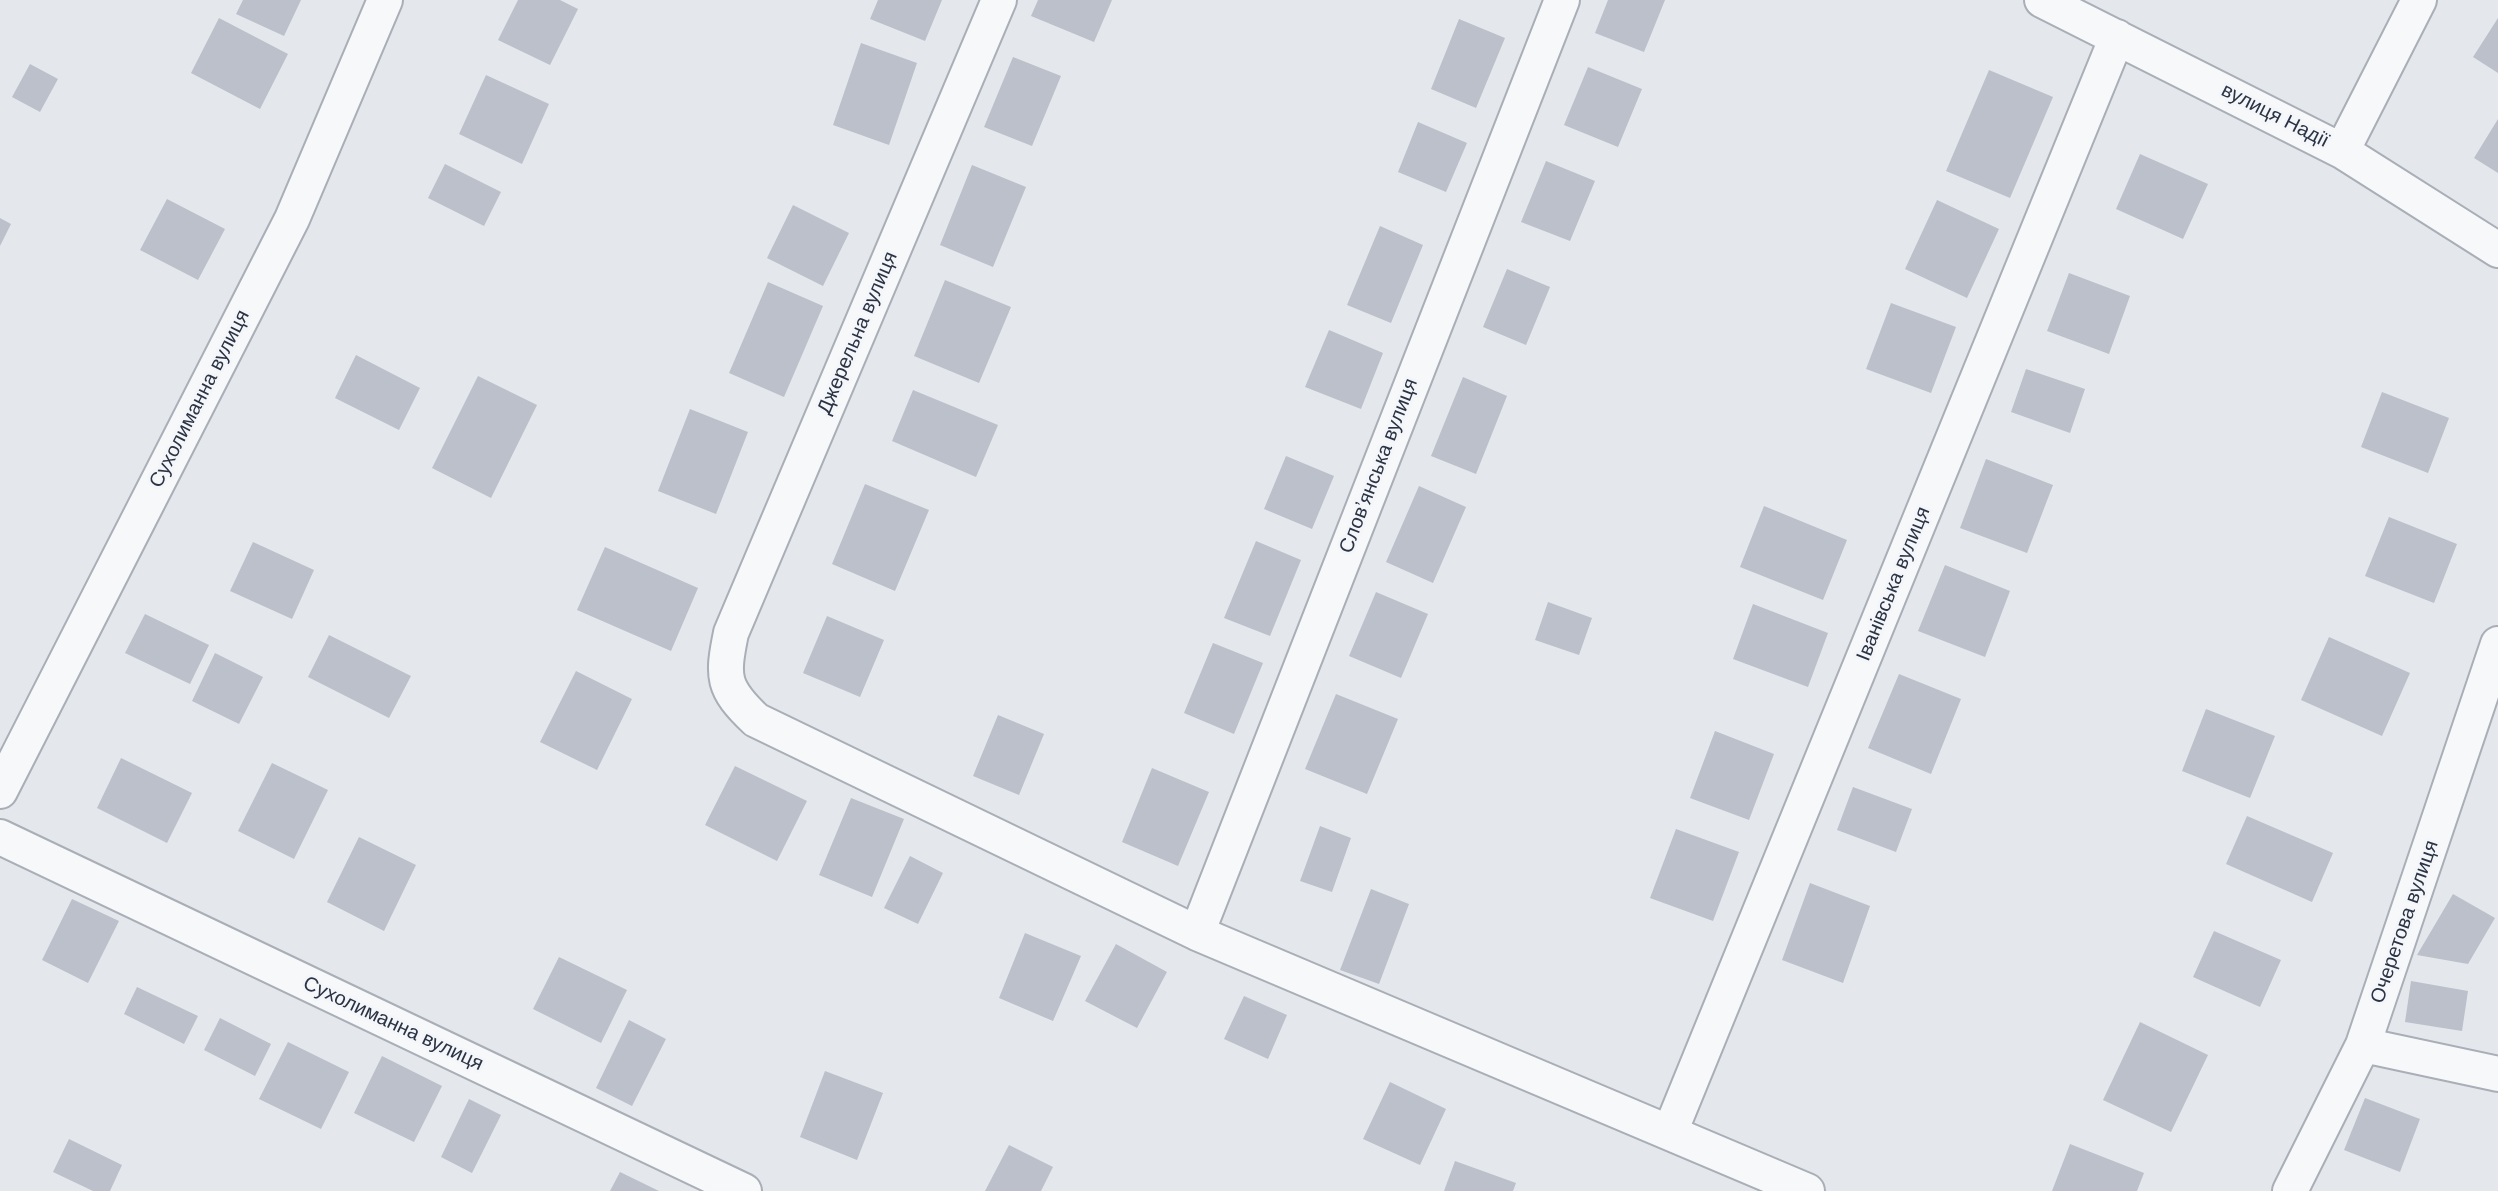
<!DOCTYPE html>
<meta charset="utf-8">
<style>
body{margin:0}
canvas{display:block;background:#e4e7ec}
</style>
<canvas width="2498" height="1191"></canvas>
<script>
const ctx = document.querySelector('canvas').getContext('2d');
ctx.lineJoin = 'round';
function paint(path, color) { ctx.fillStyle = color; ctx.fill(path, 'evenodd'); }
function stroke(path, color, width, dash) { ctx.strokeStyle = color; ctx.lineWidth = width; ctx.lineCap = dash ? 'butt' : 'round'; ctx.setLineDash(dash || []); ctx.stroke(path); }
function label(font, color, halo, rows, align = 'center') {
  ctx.font = font + ' Helvetica,sans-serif'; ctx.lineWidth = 6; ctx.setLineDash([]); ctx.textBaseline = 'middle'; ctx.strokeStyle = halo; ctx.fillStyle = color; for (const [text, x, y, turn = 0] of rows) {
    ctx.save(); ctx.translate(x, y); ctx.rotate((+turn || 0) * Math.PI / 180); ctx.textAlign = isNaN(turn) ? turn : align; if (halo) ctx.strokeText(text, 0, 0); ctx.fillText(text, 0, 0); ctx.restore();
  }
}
const building = new Path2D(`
 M243,0H301L284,36L236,14Z
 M518,0H560L578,9L550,65L498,40Z
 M878,0H942L925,41L870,19Z
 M1038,0H1112L1094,42L1031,16Z
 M1608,0H1665L1644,52L1595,33Z
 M219,18L288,54L260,109L191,73Z
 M2498,18V73L2473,57Z
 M1459,19L1505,38L1476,108L1431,89Z
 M861,43L917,63L889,145L833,125Z
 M1013,57L1061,76L1032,146L984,127Z
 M30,64L58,79L40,112L12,97Z
 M1588,67L1642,89L1618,147L1564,125Z
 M1989,70L2053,97L2010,198L1946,171Z
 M486,75L549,104L522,164L459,134Z
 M2498,119V173L2474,158Z
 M1418,122L1467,143L1446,192L1398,172Z
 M2140,154L2208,184L2183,239L2116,209Z
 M1546,161L1595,181L1570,241L1521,222Z
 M445,164L501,192L484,226L428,198Z
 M972,165L1026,187L993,267L940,245Z
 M167,199L225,229L198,280L140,250Z
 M1937,200L1999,229L1967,298L1905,269Z
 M793,205L849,233L823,286L767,258Z
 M0,218L11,224L0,246Z
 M1380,226L1423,245L1391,323L1347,305Z
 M1507,269L1550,287L1526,345L1483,327Z
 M2069,273L2130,296L2109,354L2047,331Z
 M945,280L1011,307L979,383L914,356Z
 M768,282L823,306L784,397L729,373Z
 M1891,303L1956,327L1931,393L1866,369Z
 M1329,330L1383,353L1361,409L1305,387Z
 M356,355L420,388L399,430L335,398Z
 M2026,369L2085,389L2070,433L2011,412Z
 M478,376L537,405L491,498L432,468Z
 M1463,377L1507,396L1476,474L1431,456Z
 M913,390L998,425L976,477L892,441Z
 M2382,392L2449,418L2428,473L2361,447Z
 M690,409L748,432L716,514L658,491Z
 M1286,456L1334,476L1312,529L1264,509Z
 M1986,459L2053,485L2027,553L1960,528Z
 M865,484L929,510L895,591L832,564Z
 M1419,486L1466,507L1433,583L1386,562Z
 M1764,506L1847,540L1823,600L1740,567Z
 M2389,517L2457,544L2434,603L2365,576Z
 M1256,541L1301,560L1270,636L1224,618Z
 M253,542L314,570L292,619L230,591Z
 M605,547L698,588L671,651L577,610Z
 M1945,565L2010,591L1985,657L1918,631Z
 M1376,592L1428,614L1401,678L1349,656Z
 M1548,602L1592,618L1579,655L1535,640Z
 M1753,604L1828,633L1808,687L1733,659Z
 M145,614L209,645L190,684L125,653Z
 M827,616L884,640L860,697L803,673Z
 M329,635L411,676L389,718L308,677Z
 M2329,637L2410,673L2382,736L2301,700Z
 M1213,643L1263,663L1234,734L1184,713Z
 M215,653L263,677L239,724L192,701Z
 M576,671L632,699L597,770L540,742Z
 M1899,674L1961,699L1931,774L1868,748Z
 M1336,694L1398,719L1367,794L1305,769Z
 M2206,709L2275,736L2250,798L2182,771Z
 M998,715L1044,734L1019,795L973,776Z
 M1715,731L1774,754L1749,820L1690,798Z
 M121,758L192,793L167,843L97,808Z
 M272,763L328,790L294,859L238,831Z
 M735,766L807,801L777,861L705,825Z
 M1152,768L1209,792L1178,866L1122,842Z
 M1853,787L1912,809L1896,852L1837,830Z
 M851,798L904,819L872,897L819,875Z
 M2247,816L2333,853L2312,902L2226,864Z
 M1320,826L1351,838L1332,892L1300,881Z
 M1676,829L1739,852L1713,921L1650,898Z
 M359,837L416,865L384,931L327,902Z
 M910,856L943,873L918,924L884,908Z
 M1810,883L1870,906L1843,983L1782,960Z
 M1371,889L1409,904L1379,984L1340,970Z
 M2453,894L2495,918L2468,964L2417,955Z
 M72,899L119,921L88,983L42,960Z
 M2214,931L2281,960L2260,1007L2193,977Z
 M1025,933L1081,956L1053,1021L999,998Z
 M1116,944L1167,972L1137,1028L1085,1001Z
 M559,957L627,990L601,1043L533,1009Z
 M2411,981L2468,991L2462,1031L2405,1022Z
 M137,987L198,1016L184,1044L124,1014Z
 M1244,996L1287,1015L1268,1059L1224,1039Z
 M220,1018L271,1044L255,1076L204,1050Z
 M629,1020L666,1039L632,1106L596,1088Z
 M2140,1022L2208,1055L2171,1132L2103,1100Z
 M288,1042L349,1072L321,1129L259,1099Z
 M382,1056L442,1086L414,1142L354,1113Z
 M825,1071L883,1093L857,1160L800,1137Z
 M1390,1082L1446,1109L1420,1165L1363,1139Z
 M2365,1098L2420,1119L2400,1172L2344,1150Z
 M469,1099L501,1115L472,1173L441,1157Z
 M69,1139L122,1165L110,1191H93L53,1172Z
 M2070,1144L2144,1173L2137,1191H2052Z
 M1009,1145L1053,1167L1041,1191H985Z
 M1455,1161L1516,1183L1513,1191H1444Z
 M620,1172L659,1191H610Z`);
const street = new Path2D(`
 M999,0L731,633C722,677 722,688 756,720L1197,933L1807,1191
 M2042,0L2342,151L2498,250
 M2342,151L2419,0
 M0,791L292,219L385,0
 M0,837L744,1191
 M1197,933L1562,0
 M2363,1045L2498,1074
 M1670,1132L2117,37
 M2290,1191L2363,1045L2498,644`);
const streetNames = [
 ["вулиця Надії",2275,116,27],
 ["Джерельна вулиця",858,333,-67],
 ["Сухолиманна вулиця",200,399,-63],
 ["Словʼянська вулиця",1379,466,-69],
 ["Іванівська вулиця",1894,584,-68],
 ["Очеретова вулиця",2405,922,-71],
 ["Сухолиманна вулиця",393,1024,25]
];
paint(building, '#bbc0ca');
stroke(street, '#a9aeb7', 38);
stroke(street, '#f7f8fa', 34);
label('20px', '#2b3445', '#f4f6f9', streetNames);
</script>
